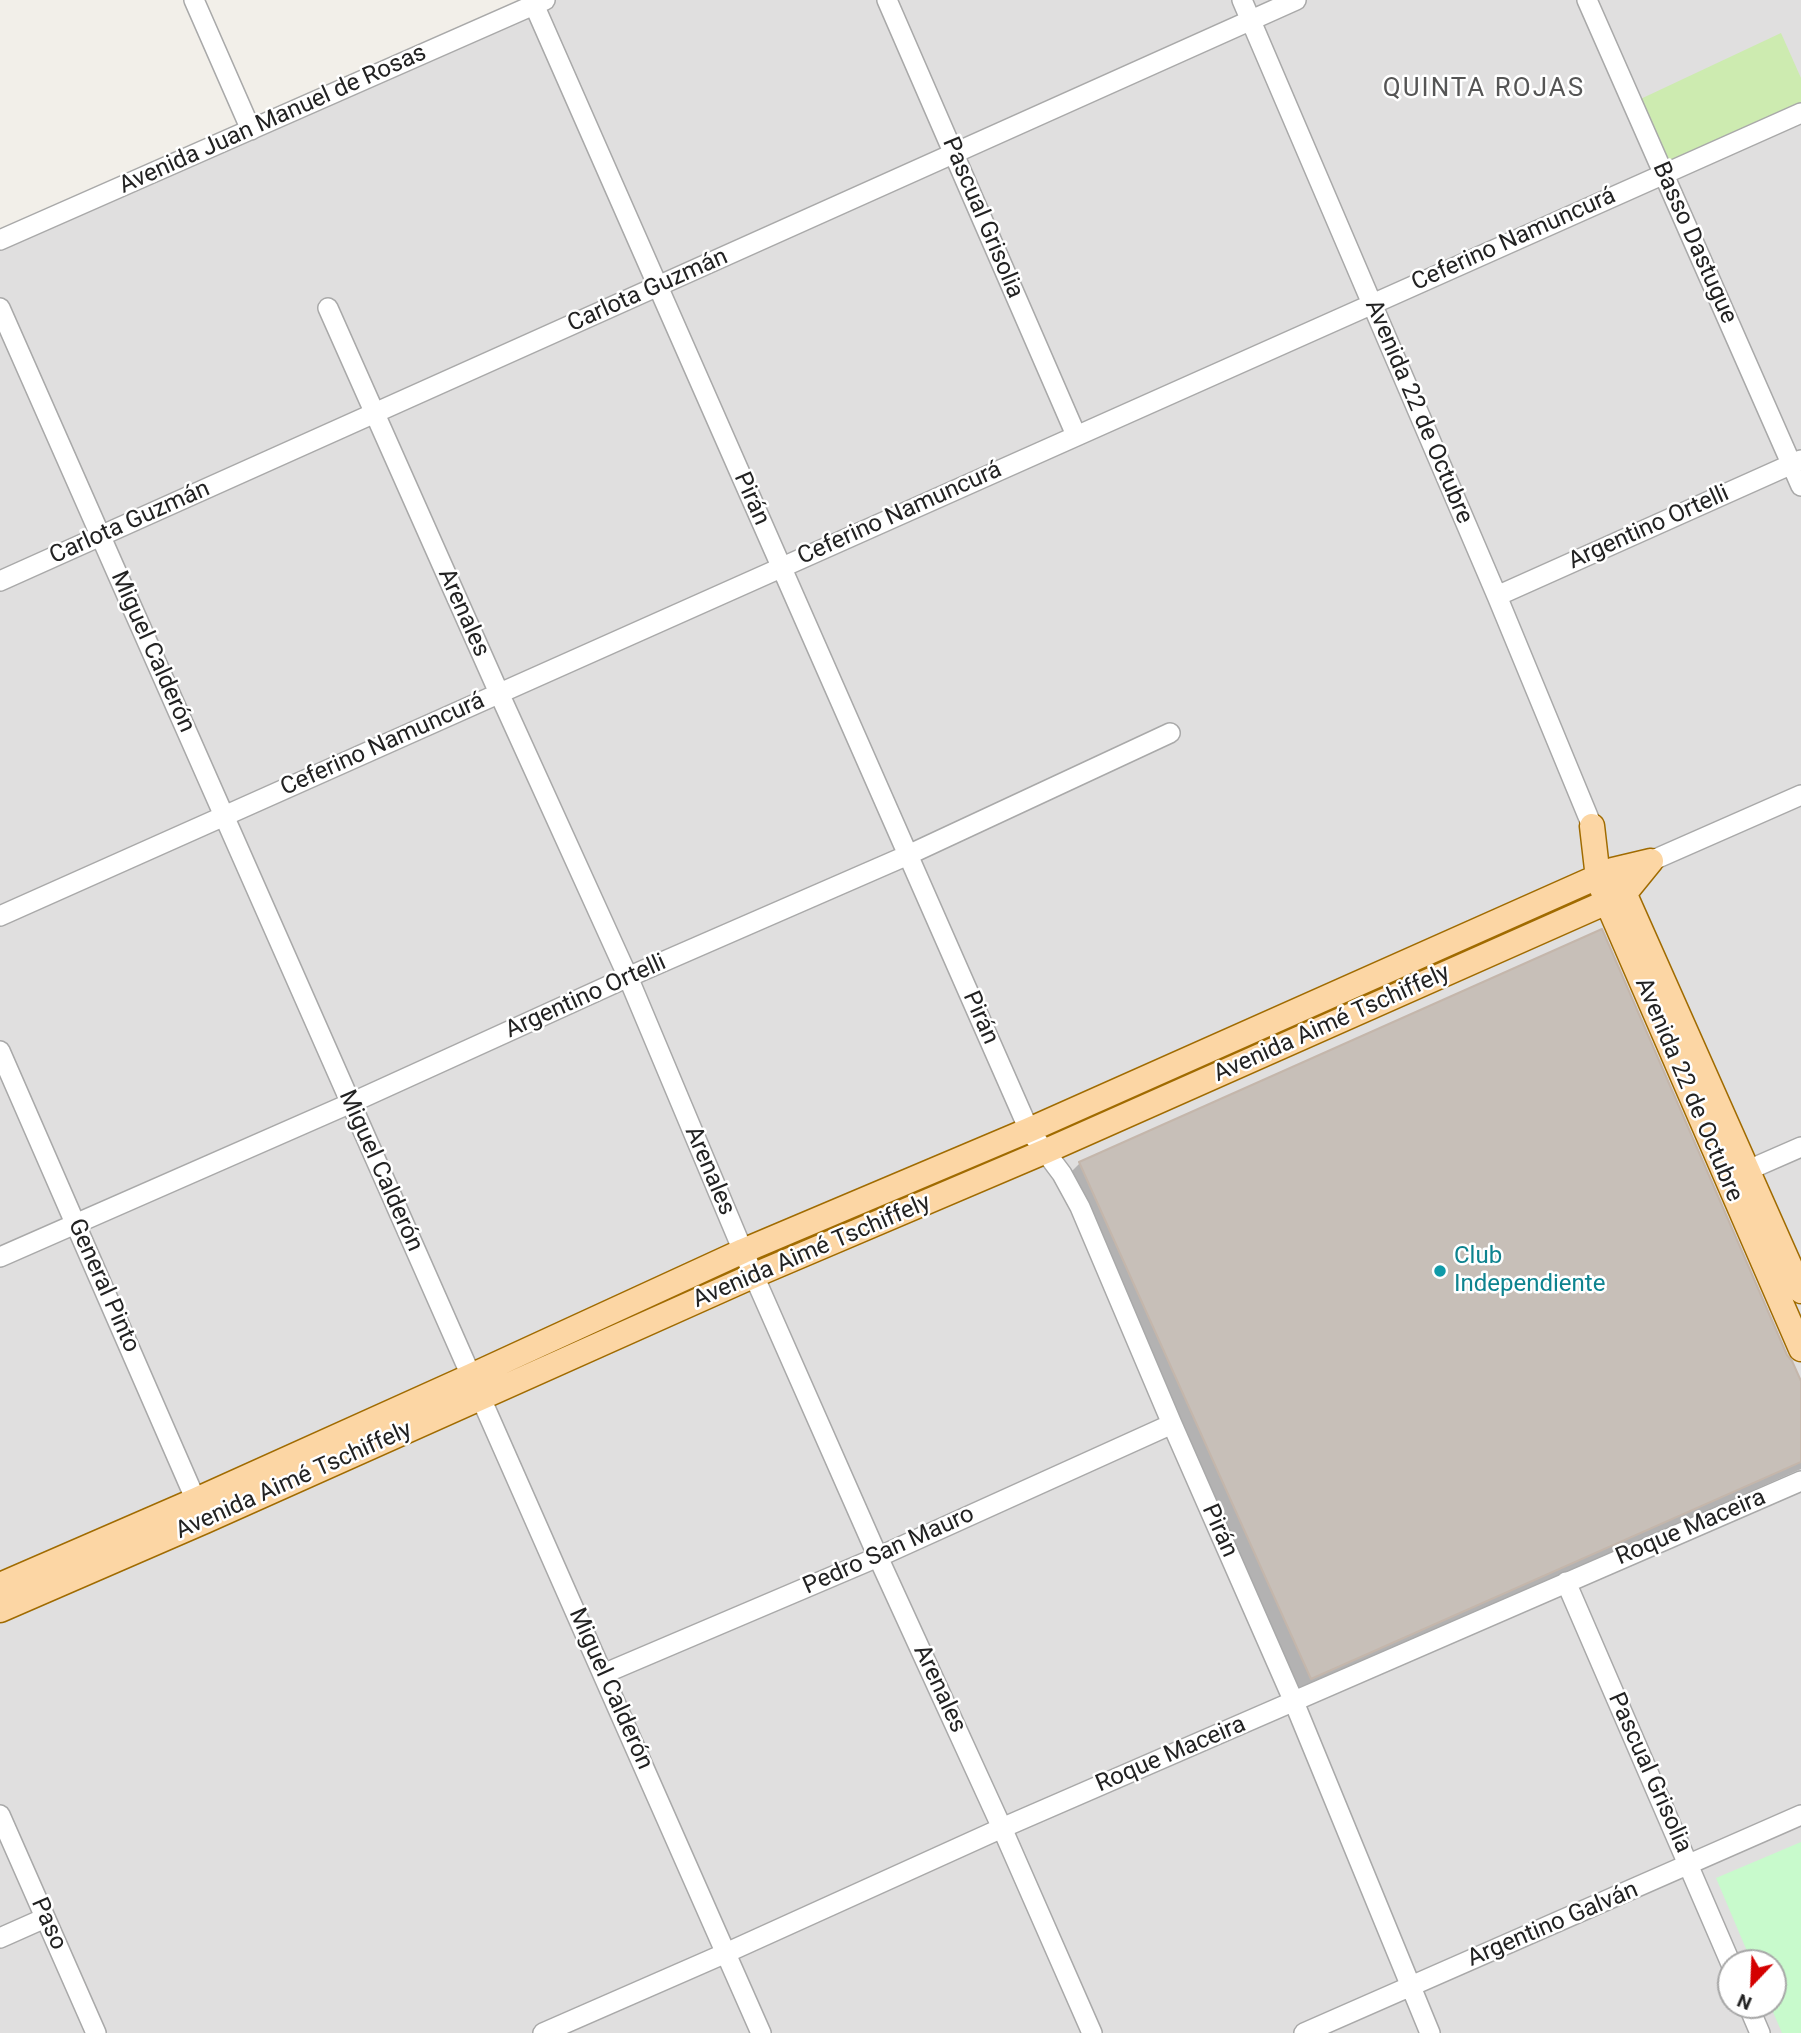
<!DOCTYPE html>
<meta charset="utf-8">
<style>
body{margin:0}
#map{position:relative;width:1801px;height:2033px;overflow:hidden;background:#f2efe9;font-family:Roboto,sans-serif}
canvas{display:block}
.north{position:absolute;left:1717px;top:1949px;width:70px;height:70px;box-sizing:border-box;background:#fff;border:2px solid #a7a7a7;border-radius:50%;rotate:203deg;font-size:19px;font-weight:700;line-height:28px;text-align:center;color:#222}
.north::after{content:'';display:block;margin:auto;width:24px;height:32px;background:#d40000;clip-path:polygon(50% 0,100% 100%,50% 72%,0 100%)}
</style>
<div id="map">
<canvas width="1801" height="2033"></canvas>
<div class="north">N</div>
</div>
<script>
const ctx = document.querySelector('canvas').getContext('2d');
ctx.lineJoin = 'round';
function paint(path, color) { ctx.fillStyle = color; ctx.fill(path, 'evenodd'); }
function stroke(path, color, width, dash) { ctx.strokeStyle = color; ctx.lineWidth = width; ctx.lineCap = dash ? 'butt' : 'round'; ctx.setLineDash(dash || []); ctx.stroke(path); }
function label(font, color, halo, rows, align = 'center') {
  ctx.font = font + ' Roboto,sans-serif'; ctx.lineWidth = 5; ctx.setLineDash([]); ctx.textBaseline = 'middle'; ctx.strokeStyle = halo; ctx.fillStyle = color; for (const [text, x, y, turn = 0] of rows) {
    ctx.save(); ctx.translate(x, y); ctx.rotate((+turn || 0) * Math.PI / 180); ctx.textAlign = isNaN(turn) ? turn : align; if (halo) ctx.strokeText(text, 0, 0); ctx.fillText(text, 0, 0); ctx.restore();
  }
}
const residential = new Path2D(`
 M551,0H1801V2033H0V244ZM1731,1963H1773V2005H1731Z`);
const grass = new Path2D(`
 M1781,33L1801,78V113L1673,169L1632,103Z`);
const park = new Path2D(`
 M1801,1842V2033H1782L1770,2005H1773V1963H1752L1716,1878Z`);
const shadow = new Path2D(`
 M1080,1163L1801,1385V1469L1296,1693L1065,1178Z`);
const building = new Path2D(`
 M1602,929L1787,1355L1792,1361L1801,1381V1462L1311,1679L1079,1162Z`);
const minor = new Path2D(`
 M194,0L251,130
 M532,0L1029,1130L1062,1174L1080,1207L1172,1424L1294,1702L1430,2033
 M887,0L1076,435
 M1242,0L1497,596L1592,826
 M1587,0L1801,486
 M0,240L545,0
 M0,308L761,2033
 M328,308L499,693L628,977L743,1251L878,1557L1002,1828L1092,2033
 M0,581L1296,0
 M1497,596L1801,460
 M1651,861L1801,795
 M0,916L1801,113
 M0,1051L201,1512
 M1746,1171L1801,1147
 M0,1257L351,1103L628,977L908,855L1170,733
 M1566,1582L1731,1964
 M603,1674L878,1557L1172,1424
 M0,1815L96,2033
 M0,1938L45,1918
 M1748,2005L1760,2033
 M543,2033L726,1953L1002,1828L1801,1481
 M1304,2033L1801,1815`);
const major = new Path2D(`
 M1592,826L1598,878L1607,902L1801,1349
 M1618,879L1801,1291
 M0,1585L196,1500L471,1376L743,1251L1029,1130L1613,870L1651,861
 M0,1610L205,1521L755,1275L1046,1151L1607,902L1625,893L1651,861`);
const markers = [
 [1440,1271,7,"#0f9aa8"]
];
const streetNames = [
 ["Avenida Juan Manuel de Rosas",273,120,-24],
 ["Pascual Grisolia",982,218,67],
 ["Ceferino Namuncurá",1514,240,-24],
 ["Basso Dastugue",1694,243,66],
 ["Carlota Guzmán",648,291,-24],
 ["Avenida 22 de Octubre",1418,412,67],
 ["Pirán",751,499,66],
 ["Ceferino Namuncurá",900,514,-24],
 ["Carlota Guzmán",130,523,-24],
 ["Argentino Ortelli",1649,528,-24],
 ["Arenales",463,613,66],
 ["Miguel Calderón",152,652,66],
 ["Ceferino Namuncurá",383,745,-24],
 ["Argentino Ortelli",586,997,-24],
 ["Pirán",980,1018,66],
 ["Avenida Aimé Tschiffely",1332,1024,-24],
 ["Avenida 22 de Octubre",1688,1090,67],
 ["Miguel Calderón",380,1171,66],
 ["Arenales",709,1171,67],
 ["Avenida Aimé Tschiffely",812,1252,-23],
 ["General Pinto",103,1286,66],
 ["Avenida Aimé Tschiffely",294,1481,-24],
 ["Roque Maceira",1691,1528,-23],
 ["Pirán",1219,1531,66],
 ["Pedro San Mauro",889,1551,-24],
 ["Miguel Calderón",610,1689,66],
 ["Arenales",939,1689,65],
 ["Roque Maceira",1171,1755,-23],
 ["Pascual Grisolia",1649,1773,66],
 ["Paso",48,1924,66],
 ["Argentino Galván",1553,1925,-23]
];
const cultureNames = [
 ["Club",1454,1257],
 ["Independiente",1454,1285]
];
const neighbourhoodNames = [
 ["QUINTA ROJAS",1484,89]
];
paint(residential, '#e0dfdf');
paint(grass, '#cdebb0');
paint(park, '#c8facc');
paint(shadow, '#0003');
paint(building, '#c7bfb8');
stroke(building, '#c4b6ab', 2);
stroke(minor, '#a9a9a9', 22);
stroke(major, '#a06b00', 27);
stroke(minor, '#fff', 19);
stroke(major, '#fcd6a4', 24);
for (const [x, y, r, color] of markers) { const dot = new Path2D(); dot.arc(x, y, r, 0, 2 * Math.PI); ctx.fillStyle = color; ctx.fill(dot); stroke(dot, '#fff', 2.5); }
label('24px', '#222', '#fff', streetNames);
label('24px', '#0d838f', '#fff', cultureNames, 'left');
ctx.letterSpacing = '2px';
label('26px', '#555', '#fff', neighbourhoodNames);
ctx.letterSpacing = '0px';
</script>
